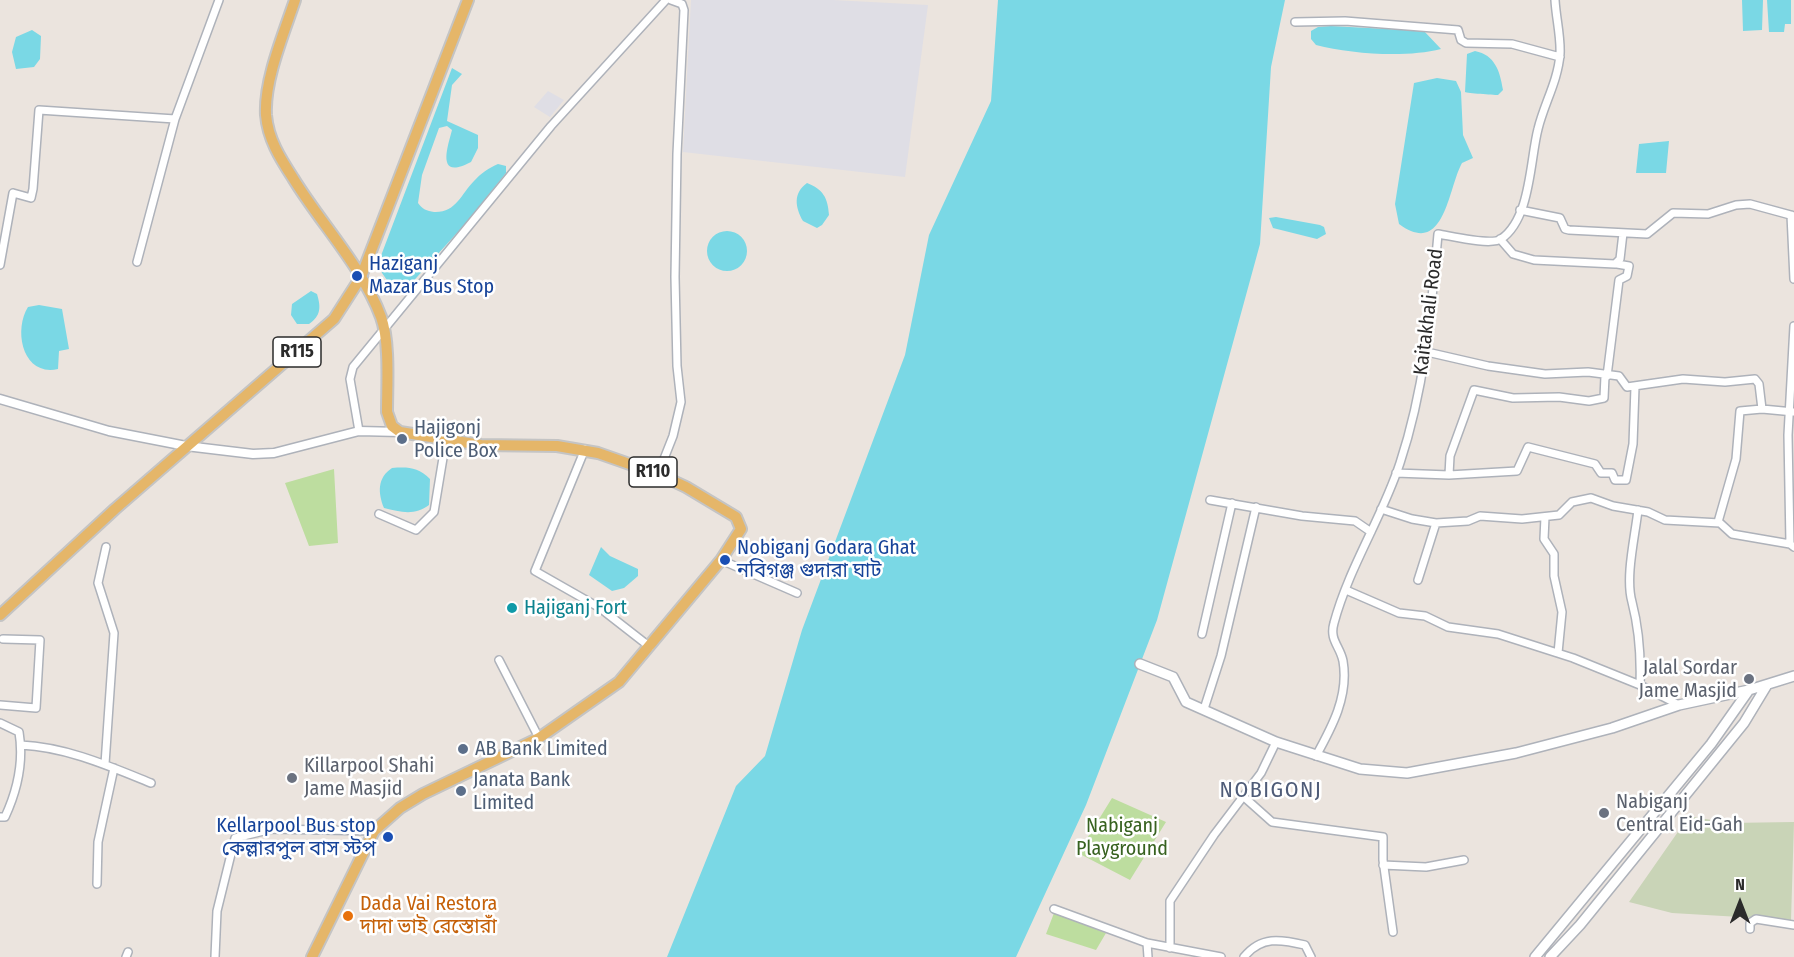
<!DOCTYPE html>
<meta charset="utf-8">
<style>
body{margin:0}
#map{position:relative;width:1794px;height:957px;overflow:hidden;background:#ebe4de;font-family:"Fira Sans Condensed",sans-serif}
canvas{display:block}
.north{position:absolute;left:1710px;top:873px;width:60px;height:60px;-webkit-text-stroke:4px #fff;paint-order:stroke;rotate:0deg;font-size:16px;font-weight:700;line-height:24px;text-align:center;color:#2b2b2b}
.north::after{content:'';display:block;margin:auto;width:21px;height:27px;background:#2b2b2b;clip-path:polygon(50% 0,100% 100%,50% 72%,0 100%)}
</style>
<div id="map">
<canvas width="1794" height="957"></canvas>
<div class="north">N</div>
</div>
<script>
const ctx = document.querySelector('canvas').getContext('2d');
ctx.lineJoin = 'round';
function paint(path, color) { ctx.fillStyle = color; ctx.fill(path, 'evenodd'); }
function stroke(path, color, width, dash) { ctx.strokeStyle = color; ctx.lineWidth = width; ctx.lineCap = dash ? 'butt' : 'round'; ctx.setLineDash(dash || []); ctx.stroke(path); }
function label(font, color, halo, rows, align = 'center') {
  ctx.font = font + ' "Fira Sans Condensed","Noto Sans Bengali",sans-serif'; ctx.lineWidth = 5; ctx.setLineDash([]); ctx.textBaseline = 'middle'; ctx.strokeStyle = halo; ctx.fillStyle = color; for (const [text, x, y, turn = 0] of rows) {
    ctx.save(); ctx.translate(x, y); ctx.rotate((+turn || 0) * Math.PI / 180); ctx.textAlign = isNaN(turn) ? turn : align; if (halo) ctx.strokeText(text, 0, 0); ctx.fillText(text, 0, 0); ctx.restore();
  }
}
const industrial = new Path2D(`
 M691,0H833L928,5L905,177L683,152Z
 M548,91L564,100L550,117L534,107Z`);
const green = new Path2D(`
 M334,469L338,543L309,546L285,483Z
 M1112,798L1166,822L1130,880L1078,853Z
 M1054,913L1106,933L1096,950L1046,934Z`);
const cemetery = new Path2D(`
 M1689,816L1728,823L1794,822L1791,920L1672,913L1629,902Z`);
const water = new Path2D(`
 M998,0H1285L1271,67L1260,244L1157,620L1086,805L1016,957H667L736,786L765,756L802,630L905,355L929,235L991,101Z
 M1742,0H1763L1762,30L1743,31Z
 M1767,0H1791V24H1785L1784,32H1769Z
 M1331,26L1424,31L1441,49C1406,58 1351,54 1316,45L1311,39V31L1318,27Z
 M32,30L41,36L40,59L34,67L16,69L12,52L16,37Z
 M1475,51C1495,55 1500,71 1503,90L1498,95C1493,95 1467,93 1465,92L1467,54Z
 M452,68L462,74L452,85L447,121L478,135V148L471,162C435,181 448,146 452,130L447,126L439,128L422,175L418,203C422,209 427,211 434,212C456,213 461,194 474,181C481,173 489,168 498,164L506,166V173L466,223L408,287L403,292L396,293L382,273L379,261Z
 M1437,78L1456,81L1461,92L1463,135L1473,158L1462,163C1448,188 1445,258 1399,224L1395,204L1414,83Z
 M1669,141L1666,173H1636L1639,144Z
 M807,183C823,189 828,198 829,215L822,225L817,228L803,221C795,207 793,193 807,183Z
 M1276,217L1320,225L1324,227L1326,234L1317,239L1273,228L1269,218Z
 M707 251a20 20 0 1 1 40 0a20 20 0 1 1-40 0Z
 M311,291L317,294C321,307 321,316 309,324H297L291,315L292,304Z
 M39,305L62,309L69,349L59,351L58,369C23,377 13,331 28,307Z
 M392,468C408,467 418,467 430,479L429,505C415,516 400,512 384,508C378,493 377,478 392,468Z
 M601,547L610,556L638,569V576L624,588L612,591L589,575Z`);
const minor = new Path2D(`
 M1295,22L1345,21L1458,30L1461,40L1466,43L1512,44L1560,57
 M1520,210L1560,218L1565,229L1569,230L1647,234L1673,213L1708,214L1736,205L1750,204L1794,216
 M1791,215L1794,279
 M1500,239L1513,254L1534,260L1615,264L1620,259L1623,233
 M137,262L175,119L219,0
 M0,265L13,193L31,198L33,189L39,110L175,119
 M1427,352L1488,366L1545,374L1588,372L1619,376L1627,387L1683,379L1725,382L1755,379L1759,384L1762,409L1794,412
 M1607,376L1619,280L1627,276L1629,266L1617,264
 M359,431L350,379L353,367L551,126L666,0
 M585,449L535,571L600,608L650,647
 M1396,473L1449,475L1517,471L1528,447L1595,464L1601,473H1612L1615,480H1626L1633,444L1635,387
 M658,474L673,436L681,402L677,366L675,277L677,154L684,10L682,4L671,0
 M1449,475L1450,456L1474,390L1513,398L1559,397L1589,401L1604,398L1605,376
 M1210,500L1302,516L1355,521L1371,532
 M1381,509L1412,519L1436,523L1468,521L1480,516L1522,519L1559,515L1572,502L1591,498L1613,506L1648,512L1665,520L1720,523L1732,534L1790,544L1794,547
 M1638,510C1635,537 1625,577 1632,602C1639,629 1641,657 1640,685
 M379,514L416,530L434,512L446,440
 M1545,517L1544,539L1554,554V576L1562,612L1558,653
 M1718,522L1736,459L1740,411L1762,409
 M1790,544L1788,435L1794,326
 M721,560L797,593
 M1418,580L1436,523
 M1346,590L1399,613L1425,616L1448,627L1498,634L1573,658L1640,685L1679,705
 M1202,634L1232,503
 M499,660L539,738
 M0,705L36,708L40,640L3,639
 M1204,709L1221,656L1256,507
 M0,723L19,732C24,762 18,789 5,817H0
 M21,745C66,747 109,766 151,783
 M1316,756C1332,727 1349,696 1343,661C1340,646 1329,640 1334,623C1349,567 1382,518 1400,463C1425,387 1431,313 1438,234C1451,236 1491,246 1501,239C1531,219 1530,159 1538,129C1544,104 1558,81 1560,54C1561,37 1556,18 1555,0
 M105,764L114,633L98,583L106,547
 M1244,797L1272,822L1383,837V860L1393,932
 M1383,865L1426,867L1464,860
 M97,884L98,842L114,768
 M1054,909L1147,943L1221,957
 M1750,929V923L1756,919L1794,925
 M1147,943L1148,957
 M1170,948V901L1214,835L1261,773L1276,742
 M126,957L128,952
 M215,957L217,911L235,838L272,829L374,831
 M1244,957C1261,936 1280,939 1305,945L1311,957`);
const tertiary = new Path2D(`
 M0,399L109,431L186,446L253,454L274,453L359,431L400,432`);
const secondary = new Path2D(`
 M1140,664L1173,677L1186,702L1276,742L1360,769L1407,773L1516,753L1612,728L1679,705L1749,690L1794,676
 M1535,957L1711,744L1749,690
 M1550,957L1580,925L1744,723L1767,685`);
const primary = new Path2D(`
 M295,0C284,33 264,80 266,115C268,139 280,158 293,178C321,224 362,266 381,317C390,342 387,385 387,412L392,426L400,432L481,445L557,446L598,453L658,474L686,487L736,517L741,529L721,560L619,682L539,738L423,794L400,808L374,831L312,957
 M0,615L115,509L334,319L361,277L468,0`);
const markers = [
 [357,276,6,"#1a4fb4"],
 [402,439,6,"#5c6f8a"],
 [725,560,6,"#1a4fb4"],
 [512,608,6,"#0f9aa8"],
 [1749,679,6,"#6b7280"],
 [463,749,6,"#5c6f8a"],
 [292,778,6,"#6b7280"],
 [461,791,6,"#5c6f8a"],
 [1604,813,6,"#6b7280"],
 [388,837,6,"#1a4fb4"],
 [348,916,6,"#e8710a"]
];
const shields = [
 [297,352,48],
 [653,472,48]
];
const shieldNames = [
 ["R115",297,352],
 ["R110",653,472]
];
const transitNames = [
 ["Haziganj",369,264],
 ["Mazar Bus Stop",369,287],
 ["Nobiganj Godara Ghat",737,548],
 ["নবিগঞ্জ গুদারা ঘাট",737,571],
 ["Kellarpool Bus stop",376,826,"right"],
 ["কেল্লারপুল বাস স্টপ",376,849,"right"]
];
const streetNames = [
 ["Kaitakhali Road",1429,312,-83]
];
const serviceNames = [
 ["Hajigonj",414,428],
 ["Police Box",414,451],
 ["AB Bank Limited",475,749],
 ["Janata Bank",473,780],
 ["Limited",473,803]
];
const cultureNames = [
 ["Hajiganj Fort",524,608]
];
const worshipNames = [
 ["Jalal Sordar",1737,668,"right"],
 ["Jame Masjid",1737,691,"right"],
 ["Killarpool Shahi",304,766],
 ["Jame Masjid",304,789],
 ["Nabiganj",1616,802],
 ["Central Eid-Gah",1616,825]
];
const parkNames = [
 ["Nabiganj",1122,826],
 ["Playground",1122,849]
];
const foodNames = [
 ["Dada Vai Restora",360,904],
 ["দাদা ভাই রেস্তোরাঁ",360,927]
];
const quarterNames = [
 ["NOBIGONJ",1271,791]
];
paint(industrial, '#dfdee5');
paint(green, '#bddd9f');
paint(cemetery, '#c9d4b7');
paint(water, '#7ad8e5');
stroke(minor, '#aeb2ba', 10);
stroke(tertiary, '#aeb2ba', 11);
stroke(secondary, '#aeb2ba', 12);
stroke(primary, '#c4c4c4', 14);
stroke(minor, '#fff', 7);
stroke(tertiary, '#fff', 8);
stroke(secondary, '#fff', 9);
stroke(primary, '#e5b669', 10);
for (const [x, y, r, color] of markers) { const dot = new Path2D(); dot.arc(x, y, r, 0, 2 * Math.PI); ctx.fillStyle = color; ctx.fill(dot); stroke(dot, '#fff', 2); }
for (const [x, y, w] of shields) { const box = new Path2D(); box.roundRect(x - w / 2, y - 15, w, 30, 4.5); ctx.fillStyle = '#fff'; ctx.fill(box); stroke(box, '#2b2b2b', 1.5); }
label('bold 18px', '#2b2b2b', null, shieldNames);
label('20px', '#164399', '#fff', transitNames, 'left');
label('20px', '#2b2b2b', '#fff', streetNames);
label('20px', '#4e5e75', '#fff', serviceNames, 'left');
label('20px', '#0d838f', '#fff', cultureNames, 'left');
label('20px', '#5b616d', '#fff', worshipNames, 'left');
label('20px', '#376220', '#fff', parkNames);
label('20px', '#c56008', '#fff', foodNames, 'left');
ctx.letterSpacing = '1.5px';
label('22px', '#4f5c78', '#fff', quarterNames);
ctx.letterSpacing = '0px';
</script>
